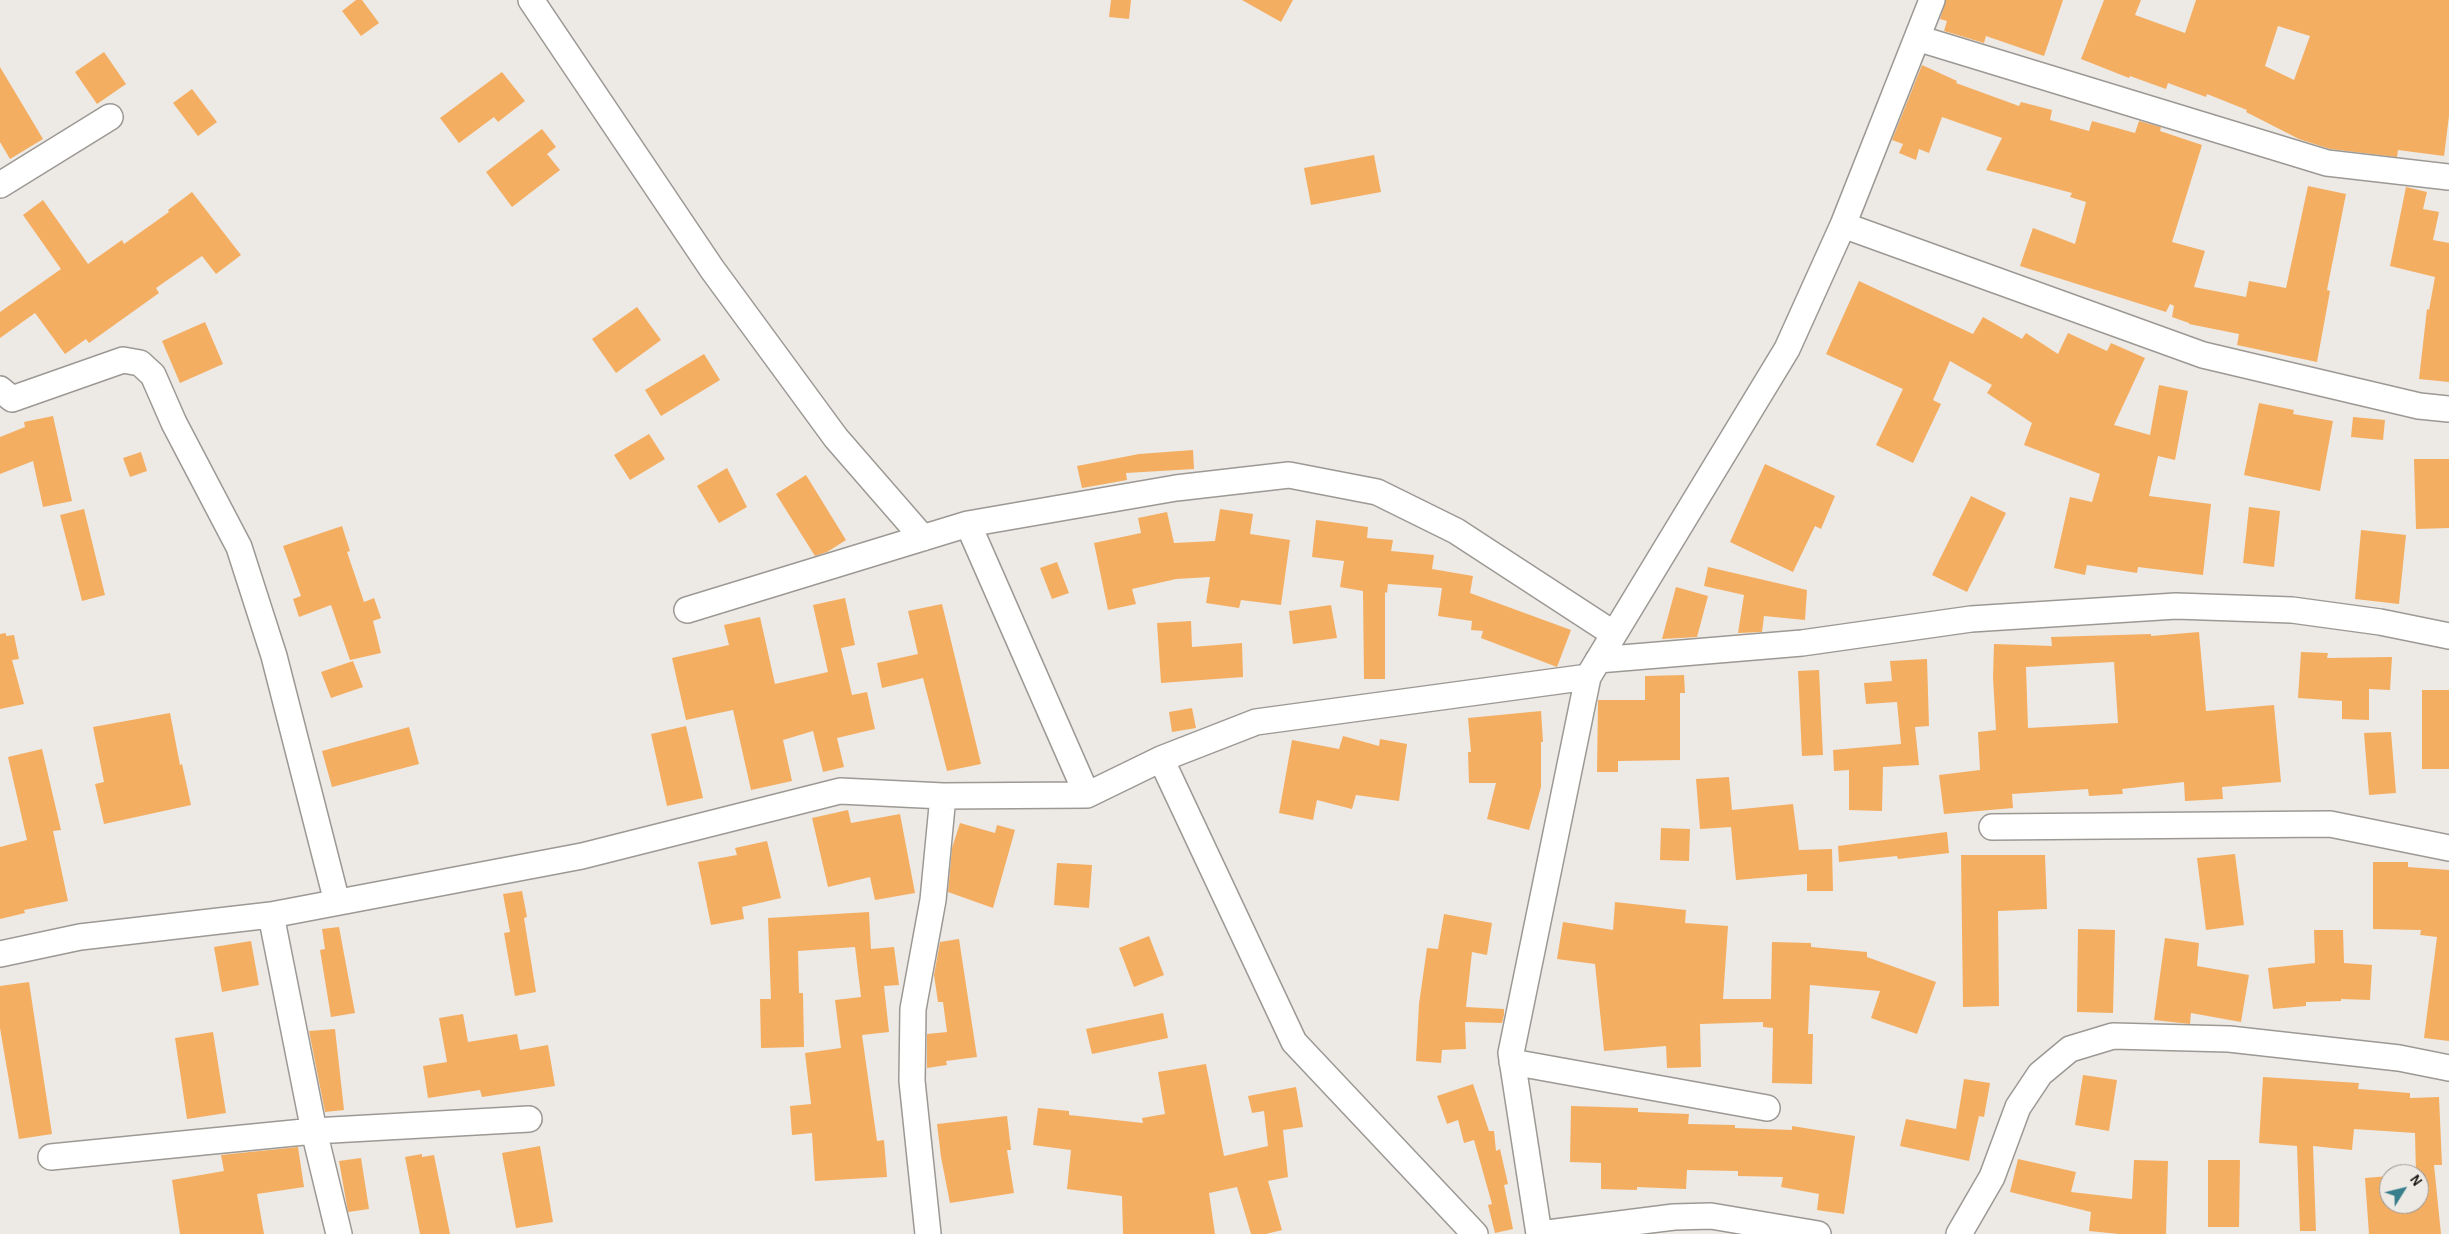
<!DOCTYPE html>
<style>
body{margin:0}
#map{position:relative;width:2449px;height:1234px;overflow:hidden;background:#ede9e5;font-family:"Alegreya Sans",sans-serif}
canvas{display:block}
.north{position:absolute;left:2379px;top:1164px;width:50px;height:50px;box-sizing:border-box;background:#ede9e5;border:1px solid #999693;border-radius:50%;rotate:54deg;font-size:14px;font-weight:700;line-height:20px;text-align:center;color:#1a1917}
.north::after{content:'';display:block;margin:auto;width:18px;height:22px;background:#397e8b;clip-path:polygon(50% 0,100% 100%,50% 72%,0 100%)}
</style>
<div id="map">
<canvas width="2449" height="1234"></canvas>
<div class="north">N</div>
</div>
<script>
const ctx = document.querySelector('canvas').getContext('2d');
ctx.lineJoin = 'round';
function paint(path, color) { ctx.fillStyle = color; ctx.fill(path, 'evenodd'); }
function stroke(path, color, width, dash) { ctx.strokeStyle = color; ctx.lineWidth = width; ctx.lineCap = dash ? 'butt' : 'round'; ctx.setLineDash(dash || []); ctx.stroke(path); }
const building = new Path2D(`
 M356,0H362L379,23L361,36L342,11Z
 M1111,0H1131L1129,19L1109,17Z
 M1242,0H1293L1281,22Z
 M1946,0H2063L2044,56L1986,36L1984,43L1944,31L1947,21L1940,19Z
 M2104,0H2141L2135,15L2185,33L2196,0H2449V116L2444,156L2398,150L2397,157L2330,149L2299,139L2246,112L2247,110L2207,94L2206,97L2168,83L2166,89L2130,76L2129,78L2081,59ZM2278,26L2310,36L2294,80L2265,66Z
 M104,52L126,84L97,104L75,72Z
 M1922,65L1957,81L1956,83L2019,106L2021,102L2052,110L2050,120L2089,131L2092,121L2135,133L2139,121L2161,127L2160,131L2202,145L2172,242L2205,251L2194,287L2246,297L2249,281L2286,288L2308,186L2346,194L2327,290L2330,291L2317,362L2237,345L2239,334L2189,324V323L2172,317L2174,306L2170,304L2166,312L2020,266L2033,228L2075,244L2086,202L2070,197L2072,193L1986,170L2002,138L1942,117L1929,153L1919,149L1916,160L1899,153L1903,144L1892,140Z
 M0,67L43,139L10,159L0,142Z
 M502,72L525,101L498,122L494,117L459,143L440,118Z
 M192,89L217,122L198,136L173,103Z
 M542,129L556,147L547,154L560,170L512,207L486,172Z
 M1374,155L1381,192L1311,205L1304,168Z
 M2406,187L2427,192L2423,209L2439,212L2433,240L2449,243V382L2419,379L2427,309L2429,310L2435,277L2390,266Z
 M192,192L241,255L216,274L202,256L156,288L159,293L89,343L86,339L65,354L35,313L0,338V312L61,269L23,215L43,200L88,264L122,240L124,244L169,212L168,210Z
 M1859,281L1973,334L1983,317L2022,339L2026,333L2058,354L2068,333L2107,351L2111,343L2145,358L2114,425L2150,435L2159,385L2188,391L2175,460L2158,456L2149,496L2211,504L2203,575L2138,567L2137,573L2087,565L2085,575L2054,568L2070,497L2092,502L2100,474L2024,445L2032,423L1987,393L1992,385L1950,361L1933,400L1941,404L1913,463L1876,445L1903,389L1826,354Z
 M637,307L661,340L616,373L592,339Z
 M205,322L223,364L180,383L162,341Z
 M704,354L720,380L661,416L645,390Z
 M2259,403L2294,410L2293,414L2333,421L2320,491L2244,475Z
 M53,416L72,501L43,507L33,461L0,474V437L25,427L24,422Z
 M2353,417L2385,420L2383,440L2351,437Z
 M649,434L665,459L630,480L614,455Z
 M1193,450L1194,469L1126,473L1127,480L1082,488L1077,466L1139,454Z
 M141,452L147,471L130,477L123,458Z
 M2414,459H2449V528L2416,529Z
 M1765,464L1835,496L1821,529L1815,526L1793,572L1730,542Z
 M727,468L747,507L719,523L697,486Z
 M806,475L846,540L827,552L815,556L776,494Z
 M1971,496L2006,513L1967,592L1932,575Z
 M2249,507L2280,511L2274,567L2243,563Z
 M84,509L105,595L82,601L60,515Z
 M1220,509L1253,514L1250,534L1290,540L1281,605L1241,600L1239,608L1206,603L1210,577L1176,579L1132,589L1136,604L1108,610L1094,543L1141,533L1138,518L1167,512L1174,543L1215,541Z
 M1316,520L1368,527L1367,538L1393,540L1391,551L1434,555L1432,569L1473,576L1470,593L1571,630L1557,667L1481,638L1483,631L1471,630L1472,621L1438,616L1442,588L1388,584L1387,593L1385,592V679H1364L1363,591L1340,587L1344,561L1312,557Z
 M342,526L350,551L347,552L364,602L374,598L381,618L373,621L381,653L350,660L331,605L299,617L293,599L301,596L283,546Z
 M2361,530L2406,535L2399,604L2355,599Z
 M1057,562L1069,593L1052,599L1040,568Z
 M1708,567L1807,590L1805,620L1764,616L1762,632L1738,633L1744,595L1704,586Z
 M1676,587L1708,596L1697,637L1662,639Z
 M845,598L855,645L841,648L852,695L867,692L875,729L837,738L844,767L823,772L813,731L783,740L792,781L751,790L733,710L686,720L672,658L729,645L724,625L760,617L775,684L828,672L813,605Z
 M942,604L981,764L947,771L923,678L882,688L877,663L918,654L908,611Z
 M1331,605L1337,638L1293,644L1289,611Z
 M1191,621L1192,647L1242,643L1243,677L1161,683L1157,623Z
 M2199,632L2206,711L2274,705L2281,782L2222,787L2223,799L2185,801L2184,782L2122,789L2123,794L2089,796L2088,789L2012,794L2013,808L1944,814L1939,775L1980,770L1978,732L1996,730L1993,677L1994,644L2052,646L2051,637L2151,634V636ZM2114,662L2118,723L2028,728L2026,667Z
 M6,633V636L14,635L19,659L12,660L24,704L0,709V634Z
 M2301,652L2328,653L2327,658L2392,657L2390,690L2369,689V720L2342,719V701L2298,698Z
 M1927,659L1929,726L1915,727L1919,765L1883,767L1882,811L1849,810V770L1834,771L1833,750L1901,744L1897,702L1866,704L1864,683L1892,681L1890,661Z
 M353,661L363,687L331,698L321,672Z
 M1819,670L1823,755L1802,756L1798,671Z
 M1684,675L1685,693H1680V760L1618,761V772H1597L1598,700H1645V676Z
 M2422,690H2449V769H2422Z
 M1192,708L1196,728L1172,732L1169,712Z
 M1541,711L1543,742H1541V787L1529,830L1487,819L1496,783H1469L1468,752H1471L1468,718Z
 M170,713L180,765L182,764L191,805L104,824L95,784L104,782L93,727Z
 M686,726L703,798L667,806L651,734Z
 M409,727L419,764L332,787L322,751Z
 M2391,732L2396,793L2369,795L2364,733Z
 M1343,736L1379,746L1380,739L1407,744L1399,801L1356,795L1352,809L1317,800L1313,820L1279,813L1292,740L1339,749Z
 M42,749L61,830L53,831L68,901L24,910L25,913L0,919V847L27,840L8,757Z
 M1729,777L1732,810L1793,804L1799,850L1832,849L1833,891H1807V874L1736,880L1731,827L1700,829L1696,779Z
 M848,810L851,823L900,814L915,893L875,900L870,877L828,887L812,818Z
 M960,823L995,833L997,825L1015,830L993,908L948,892L952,848Z
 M1661,828L1690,829L1689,861L1660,860Z
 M1947,832L1949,853L1898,859L1897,856L1839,862L1838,846Z
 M767,841L781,898L742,907L744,919L711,925L698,862L737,855L735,848Z
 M2235,854L2244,925L2206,930L2197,858Z
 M1961,855H2045L2047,909L1998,911L1999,1006L1963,1007Z
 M2373,862H2408V867L2449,870V1041L2424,1038L2437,937L2420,935L2421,930L2373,929Z
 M1057,863L1092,865L1089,908L1054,905Z
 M522,891L527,917L524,918L536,992L515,996L504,933L510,932L503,894Z
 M1615,902L1686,910L1685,923L1728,926L1723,999H1771L1772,942L1811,943V947L1867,952V957L1936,982L1917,1034L1871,1018L1880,991L1810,985L1808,1034H1813L1812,1084L1772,1083L1773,1028L1763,1027V1022L1700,1024L1701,1067L1667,1068L1666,1046L1604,1051L1595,964L1557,959L1563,922L1613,930Z
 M869,912L871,949L894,947L899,985L884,986L889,1032L862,1035L877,1141L884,1140L887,1177L815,1181L812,1133L792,1135L790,1106L811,1104L805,1053L841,1048L835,1000L861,997L855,947L798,951L799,993H803L804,1047L761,1048L760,999H771L768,918Z
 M1444,914L1492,923L1487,955L1472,952L1466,1007L1504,1009V1015L1502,1023L1465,1022L1466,1049L1442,1050L1441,1063L1416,1061L1419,1004L1427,948L1438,949Z
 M339,927L355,1013L331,1017L320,950L325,949L322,929Z
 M2078,929L2115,930L2113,1013L2077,1012Z
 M2314,930H2343L2344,963L2372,965L2370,1000L2341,999V1001L2306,1002V1006L2273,1009L2268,968L2315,963Z
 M1149,936L1164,975L1134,987L1119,948Z
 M2165,938L2199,943L2197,966L2249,975L2241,1022L2191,1013L2190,1024L2154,1020Z
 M959,939L977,1057L946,1061L947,1065L927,1068V1034L947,1032L943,1002H938L934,975L940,942Z
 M251,941L259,985L222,992L214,947Z
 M29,982L52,1134L19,1139L0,1028V986Z
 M1163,1013L1168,1038L1092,1054L1086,1029Z
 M463,1014L468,1042L517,1034L520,1050L548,1045L555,1086L482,1097L480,1090L428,1098L423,1066L447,1062L439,1018Z
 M335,1029L344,1110L325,1112L309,1031Z
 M213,1032L226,1113L187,1119L175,1038Z
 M1206,1064L1224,1156L1268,1146L1264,1111L1252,1113L1248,1096L1296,1087L1303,1127L1283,1130L1288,1177L1268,1181L1282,1230L1266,1234H1251L1237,1187L1209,1193L1215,1234H1123L1122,1196L1067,1189L1071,1150L1033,1145L1038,1108L1069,1111V1115L1143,1123L1142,1118L1165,1114L1158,1072Z
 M2083,1075L2117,1080L2109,1131L2075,1125Z
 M2263,1077L2359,1083L2358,1089L2410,1093V1098L2439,1097L2442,1165H2434L2441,1234H2369L2365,1178L2389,1176V1204H2419V1174H2416L2415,1133L2354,1129L2352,1150L2313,1146L2316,1231H2300L2297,1146L2259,1143Z
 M1964,1079L1990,1083L1984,1117L1979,1116L1969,1161L1900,1146L1906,1119L1956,1129Z
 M1473,1084L1489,1131H1494L1496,1151L1500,1149L1508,1184L1504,1185L1513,1229L1495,1233L1488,1205L1492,1204L1474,1140L1464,1143L1458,1120L1447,1124L1437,1096Z
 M1571,1106L1638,1108V1112L1689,1114L1688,1124L1735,1125V1128L1792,1130V1126L1855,1136L1844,1214L1817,1210L1819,1194L1781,1187L1783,1177L1738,1176V1171L1687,1170L1686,1189L1637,1187V1190L1601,1189V1163L1570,1162Z
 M1007,1116L1011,1150H1007L1014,1193L950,1203L941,1157L937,1124Z
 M540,1146L553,1222L516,1228L502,1153Z
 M298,1147L304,1187L257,1194L264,1234H180L172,1180L224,1171L221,1155Z
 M422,1154V1157L434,1155L450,1234H420L405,1157Z
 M361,1158L369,1209L348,1212L339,1161Z
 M2018,1159L2076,1172L2071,1192L2132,1199L2134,1160L2168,1161L2166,1234H2119L2089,1231L2091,1212L2010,1192Z
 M2208,1160H2240L2239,1227H2208Z`);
const minor = new Path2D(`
 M531,0L712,269L836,438L923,538
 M1917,38L2327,163L2449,177
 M0,185L110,117
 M1843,225L2203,355L2419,406L2449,409
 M0,389L12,399L123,360L140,363L153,375L174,423L239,547L274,656L337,902
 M968,524L1087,795
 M687,610L968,524L1176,488L1289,475L1377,492L1456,531L1614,634
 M1598,660L1802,643L1971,619L2176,606L2292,610L2380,622L2449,636
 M1161,759L1294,1042L1475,1234
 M1992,827L2330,824L2449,848
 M271,915L582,856L840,791L943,796L1087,795L1161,759L1256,722L1588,677
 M0,954L80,937L271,915L314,1131L339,1234
 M1512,1062L1767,1108
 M51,1157L314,1131L529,1119
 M928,1234L912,1081L913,1009L933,900L943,796
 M1539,1234L1511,1053L1588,677L1787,349L1843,225L1932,0
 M1540,1234L1674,1217L1711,1216L1818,1234
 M1959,1234L1992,1177L2018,1107L2040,1074L2070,1049L2113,1036L2229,1039L2399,1058L2449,1068`);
paint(building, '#f4ae61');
stroke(minor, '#9c9995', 28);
stroke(minor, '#fff', 25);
</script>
